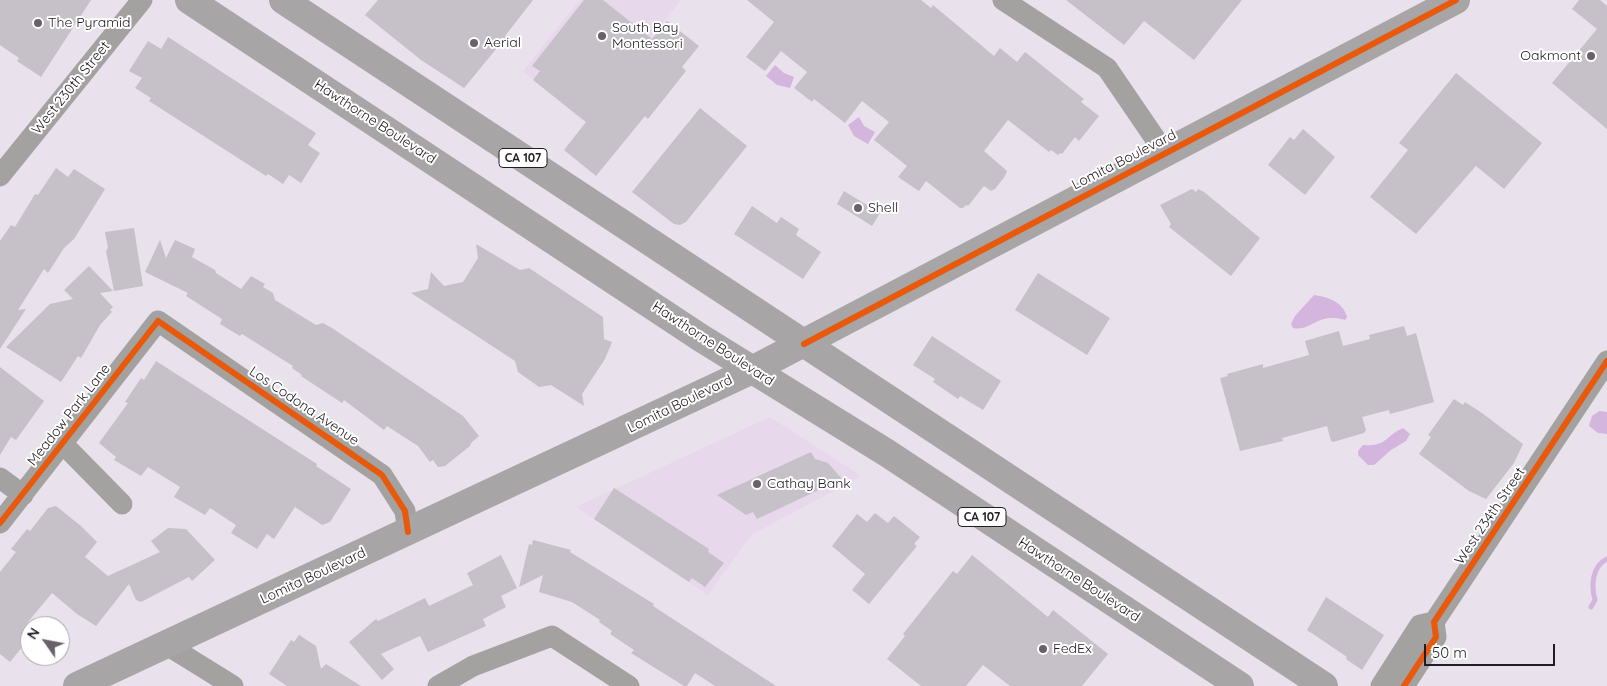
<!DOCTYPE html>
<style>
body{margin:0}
#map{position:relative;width:1607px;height:686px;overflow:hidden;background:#e9e1ec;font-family:Quicksand,sans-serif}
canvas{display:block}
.north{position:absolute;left:20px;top:616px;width:50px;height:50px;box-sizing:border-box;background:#fff;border:1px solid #a7a4a7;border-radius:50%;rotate:303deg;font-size:14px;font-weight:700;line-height:20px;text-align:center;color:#221c24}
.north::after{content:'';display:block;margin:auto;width:18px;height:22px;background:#68616a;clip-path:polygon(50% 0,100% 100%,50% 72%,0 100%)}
.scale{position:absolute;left:1424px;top:644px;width:131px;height:22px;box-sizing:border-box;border:2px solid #221c24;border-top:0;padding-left:6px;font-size:15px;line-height:18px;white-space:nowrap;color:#221c24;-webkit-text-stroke:4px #fff;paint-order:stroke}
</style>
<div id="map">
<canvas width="1607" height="686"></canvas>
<div class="north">N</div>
<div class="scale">50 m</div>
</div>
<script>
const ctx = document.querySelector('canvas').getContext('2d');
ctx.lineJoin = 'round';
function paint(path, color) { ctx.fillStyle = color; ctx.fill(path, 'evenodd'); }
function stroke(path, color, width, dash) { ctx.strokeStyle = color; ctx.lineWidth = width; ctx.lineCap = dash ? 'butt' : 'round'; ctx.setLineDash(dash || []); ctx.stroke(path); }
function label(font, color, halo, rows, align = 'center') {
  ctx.font = font + ' Quicksand,sans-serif'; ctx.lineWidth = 4; ctx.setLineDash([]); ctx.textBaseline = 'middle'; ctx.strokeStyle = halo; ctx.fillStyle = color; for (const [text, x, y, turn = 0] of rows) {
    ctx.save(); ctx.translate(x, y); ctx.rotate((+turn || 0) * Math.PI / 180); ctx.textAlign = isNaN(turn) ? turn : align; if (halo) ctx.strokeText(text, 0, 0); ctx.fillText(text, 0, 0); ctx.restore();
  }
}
const built = new Path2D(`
 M580,0H681L583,121L523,71Z
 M770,417L861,476L751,535L708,595L576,507Z`);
const water = new Path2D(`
 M775,65L784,73L794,77L790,88L777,85L766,76Z
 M859,117L864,126L875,132L868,144L854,136L848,125Z
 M1314,295C1329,297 1343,302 1347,317L1345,320C1316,312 1312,332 1293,328L1291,324L1295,316Z
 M1599,411L1607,412V434L1598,433L1589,426L1592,416Z
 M1403,428L1410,434L1406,441L1391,450L1374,465H1368L1358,455V451L1363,445C1387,447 1385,436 1403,428Z`);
const stream = new Path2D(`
 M1591,607L1595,600C1591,586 1592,566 1607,559`);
const building = new Path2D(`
 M0,0H91L41,77L17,61L19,58L0,45Z
 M378,0H533L505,36L506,37L464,88L421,60L365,15Z
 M584,0H603L652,39L667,21L699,46L682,67L686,71L648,119L645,116L596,176L564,150L586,122L533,80L540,71L532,66Z
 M747,0H921L931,8L933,5L994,56L1000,48L1017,62L1025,52L1084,99L1081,102L1099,116L1079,141L1075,137L1062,154L1060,153L1058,155L1051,150L1049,152L1008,120L984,151L1007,171L1005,176L995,189L991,191L984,186L968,206L966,205L963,208H960L926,181L919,191L898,177L907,166L874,140L889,122L862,101L845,123L814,99L812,102L794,88L807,72L781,51L765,71L746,57L774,22Z
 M1066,0H1242L1194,60L1144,21L1124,45Z
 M1579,0H1600L1607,6V129L1552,83L1597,29L1572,9Z
 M168,37L316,133L308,145L320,153L301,183L289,175L283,184L268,174L266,176L149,101L151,98L135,88L142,78L129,71L148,41L161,49Z
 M1456,73L1542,143L1504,189L1476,166L1416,234L1370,197L1408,150L1399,143Z
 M700,108L747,146L686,222L680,225L674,224L632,192Z
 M1303,129L1335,157L1305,195L1268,165L1290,137L1294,140Z
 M56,168L68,177L74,169L105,189L74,239L64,248L48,273L44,269L18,310L26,309L0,349V241L11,225L15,227L35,194L38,195Z
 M1192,189L1196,192L1198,189L1204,192L1260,238L1231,276L1169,227L1171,224L1160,205Z
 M844,191L880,213L872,226L837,204Z
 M752,206L777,223L781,217L799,229L796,235L821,252L803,279L734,234Z
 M134,228L143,286L114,291L106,251L108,248L105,232Z
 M160,240L166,258L175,240L195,249L192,257L215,270L216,273L241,289L251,276L265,284L263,287L273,293L275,300L316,325L323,323L332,328L463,416L479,436L471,443L470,446L445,466L438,467L433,460L430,462L418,446L387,426L384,430L344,400L342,403L301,376L302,375L292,368L293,366L242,334L240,336L220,324L222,319L186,296L188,293L145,272Z
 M476,244L520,270L529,268L603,317L604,339L612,342L605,359L582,394L584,406L551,385L539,387L518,372L515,361L411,293L428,289L431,272L444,286L463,282L478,258Z
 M89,266L113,291L100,293L113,307L110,310L112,312L100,325L81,358L78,356L61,382L6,347L50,304L73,299L64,290Z
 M1038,273L1110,318L1087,355L1015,310Z
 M1404,326L1407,336L1416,333L1434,402L1390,414L1389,410L1362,417L1366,430L1364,433L1333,442L1331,441L1327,426L1282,438L1283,441L1240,451L1220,378L1228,376L1227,374L1263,364V368L1309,355L1305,341L1339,331L1343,346L1370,339L1369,335Z
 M932,336L1001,381L983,410L960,396L958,399L933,382L935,379L913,365Z
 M156,361L317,464L316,466L351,489L330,522L322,525L295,507L274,539L267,534L257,549L231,533L236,525L210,508L205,515L174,497L180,487L148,467L141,476L114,460L116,457L99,443L128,403L125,402L141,378L144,380Z
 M0,367L44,401L16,440L11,437L0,455Z
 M1454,399L1463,405L1465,402L1482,413L1523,444L1514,463L1486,499L1469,491L1419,454L1431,437L1428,435Z
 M811,452L815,459L828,463L842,479L757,519L753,512L746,515L717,495Z
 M614,488L709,549L708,552L724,563L705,587L692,578L689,582L594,519Z
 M56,506L81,526L97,542L85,557L108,576L160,552L151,541L168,528L186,529L215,560L192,581L189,577L141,602L136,600L129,584L96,626L77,614L52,593L23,628L30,634V651L23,646L10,662L0,654V572L16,552L11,549L27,529L30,531L48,508Z
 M875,513L888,523L894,516L920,537L914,544L917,546L869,604L852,590L865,574L832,546L857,514L867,522Z
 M533,540L571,550L570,552L654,604L653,606L776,686H715L695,673L687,686H684L631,653L634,650L610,634L612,631L599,622L600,620L572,602L539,592L543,575L519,587L529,544L532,545Z
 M501,555L517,588L501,596L506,607L483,619L486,626L428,652L420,636L381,654L394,669L382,680L349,642L376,619L378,621L425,598L429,606L473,585L467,573Z
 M972,555L1048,617L1053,610L1108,654L1082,686H1010L983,665L966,686H921L887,659L905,636L903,634L953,571L957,574Z
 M1326,597L1384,635L1362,670L1346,659L1347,657L1307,630Z
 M299,635L316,646L321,669L326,664L361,686H287L269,674L291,640L294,642Z`);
const minor = new Path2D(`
 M1003,0L1107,68L1165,153
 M0,176L142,0
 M63,444L122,504
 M0,478L23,495
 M0,523L158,321L382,475L405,511L408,532
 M167,645L233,686
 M438,686L473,666L552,636L629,686
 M1381,686L1420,625L1434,622
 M1404,686L1436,637L1434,622L1607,361`);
const major = new Path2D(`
 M189,0L701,338L887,453L1240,686
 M283,0L1324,686
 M77,686L752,370L1456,0`);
const cycleway = new Path2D(`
 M804,344L1456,0
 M0,523L158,321L382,475L405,511L408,532
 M1404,686L1436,637L1434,622L1607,361`);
const markers = [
 [38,23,5,"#68616a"],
 [602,36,5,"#68616a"],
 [474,43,5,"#68616a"],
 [1591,56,5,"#68616a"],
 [858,208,5,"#68616a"],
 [757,484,5,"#68616a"],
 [1043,649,5,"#68616a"]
];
const shields = [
 [523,158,48],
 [982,517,48]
];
const shieldNames = [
 ["CA 107",523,158],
 ["CA 107",982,517]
];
const poiNames = [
 ["The Pyramid",48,23],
 ["South Bay",612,28],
 ["Montessori",612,44],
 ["Aerial",484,43],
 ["Oakmont",1581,56,"right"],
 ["Shell",868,208],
 ["Cathay Bank",767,484],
 ["FedEx",1053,649]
];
const streetNames = [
 ["West 230th Street",71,88,-51],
 ["Hawthorne Boulevard",375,122,33],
 ["Lomita Boulevard",1124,160,-27],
 ["Hawthorne Boulevard",713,344,33],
 ["Lomita Boulevard",680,404,-26],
 ["Los Codona Avenue",304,406,34],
 ["Meadow Park Lane",69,415,-52],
 ["West 234th Street",1490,516,-56],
 ["Lomita Boulevard",313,576,-25],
 ["Hawthorne Boulevard",1079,580,33]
];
paint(built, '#e7d8eb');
paint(water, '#d4b5de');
stroke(stream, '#d4b5de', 5);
paint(building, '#c6c0c9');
stroke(minor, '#a3a2a1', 21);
stroke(major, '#a8a5a6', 28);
stroke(cycleway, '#e8590c', 6);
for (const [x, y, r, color] of markers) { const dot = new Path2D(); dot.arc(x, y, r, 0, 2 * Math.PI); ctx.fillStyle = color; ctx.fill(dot); stroke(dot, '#fff', 2); }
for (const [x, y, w] of shields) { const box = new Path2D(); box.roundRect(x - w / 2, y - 9.5, w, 19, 4); ctx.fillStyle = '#fff'; ctx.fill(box); stroke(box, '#221c24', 1); }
label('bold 12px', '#221c24', null, shieldNames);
label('14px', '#221c24', '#fff', poiNames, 'left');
label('14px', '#221c24', '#fff', streetNames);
</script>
